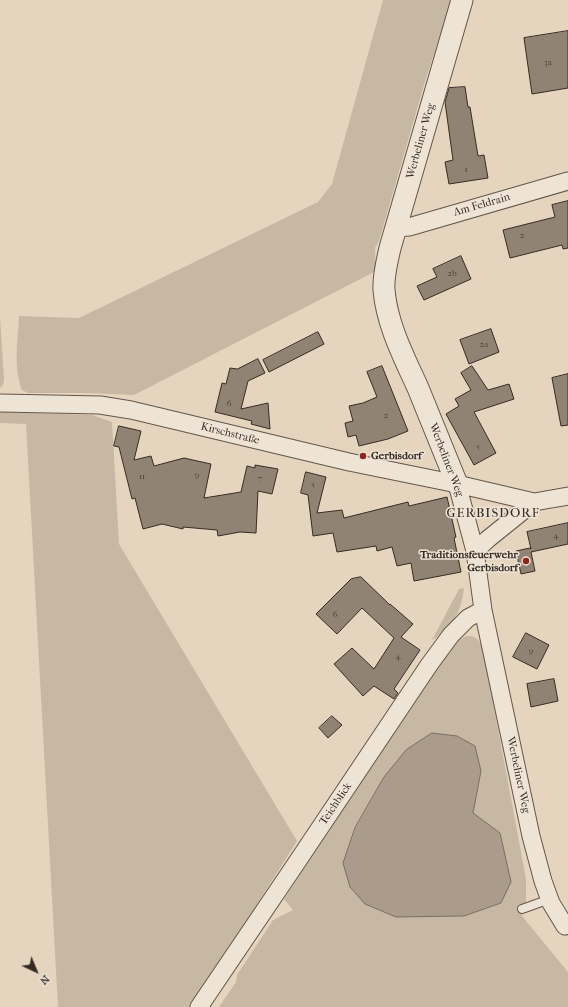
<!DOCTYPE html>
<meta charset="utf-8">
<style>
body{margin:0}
#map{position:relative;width:568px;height:1007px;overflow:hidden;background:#e5d5be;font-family:"IM FELL French Canon",serif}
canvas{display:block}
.north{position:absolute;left:16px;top:951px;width:40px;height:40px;-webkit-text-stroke:3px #eee4d5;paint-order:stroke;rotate:136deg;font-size:11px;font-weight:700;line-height:16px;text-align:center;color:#362b24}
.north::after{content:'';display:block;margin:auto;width:14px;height:18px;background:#362b24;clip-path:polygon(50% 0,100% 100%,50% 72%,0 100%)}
</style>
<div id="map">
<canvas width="568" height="1007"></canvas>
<div class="north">N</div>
</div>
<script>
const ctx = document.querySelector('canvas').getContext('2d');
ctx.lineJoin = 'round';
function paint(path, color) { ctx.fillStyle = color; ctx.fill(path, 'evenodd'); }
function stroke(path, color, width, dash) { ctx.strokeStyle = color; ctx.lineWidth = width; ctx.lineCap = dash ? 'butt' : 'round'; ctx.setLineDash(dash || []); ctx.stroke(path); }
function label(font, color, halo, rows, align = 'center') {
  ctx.font = font + ' "IM FELL French Canon",serif'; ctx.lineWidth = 3; ctx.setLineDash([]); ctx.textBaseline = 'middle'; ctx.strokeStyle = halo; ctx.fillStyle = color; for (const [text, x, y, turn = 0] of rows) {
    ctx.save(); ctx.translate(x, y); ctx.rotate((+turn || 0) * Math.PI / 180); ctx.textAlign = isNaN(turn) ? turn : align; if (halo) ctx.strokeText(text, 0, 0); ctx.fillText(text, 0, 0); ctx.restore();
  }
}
const green = new Path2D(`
 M383,0H452L426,78L379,241L375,248L376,271L134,395L89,393H28L22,390C13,367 18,340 19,316L79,318L318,202L332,184Z
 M0,316L4,380L3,385L0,388Z
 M0,412L92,415L112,422L119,544L297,841L209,981L192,1007H58L26,424L0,423Z
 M464,588C463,594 462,601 460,607C455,621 444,633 432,640L459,589Z
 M466,636C476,636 478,638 483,648L526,879V904L522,916L568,972V1007H219L236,982L237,975L273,920L293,910L284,899L443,658L458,641ZM481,771L472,814L500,833L501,903L464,916L396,917L343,863L354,827L384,777Z`);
const water = new Path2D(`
 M432,733L457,736L475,746L481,771L473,813L500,833L511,882L501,903L464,916L396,917L365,904L350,887L343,863L355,827L384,777L406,750Z`);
const building = new Path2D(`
 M568,31V88L532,94L524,38Z
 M465,87L468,107H470L478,156L484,155L488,178L449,184L445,162L453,160L445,102L449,88Z
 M568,201V248L563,249L562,245L510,258L503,230L555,217L552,205Z
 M461,256L471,279L424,300L417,286L437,277L433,269Z
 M491,329L499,352L469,364L460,340Z
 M318,332L324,344L269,372L263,360Z
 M258,359L265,373L248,381L241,409L268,403L270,429L251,424L252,421L215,412L222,383L226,384L230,368L237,369Z
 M382,366L408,431L388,439L359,446L356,435L348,437L345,423L353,421L349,406L363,403L377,397L367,372Z
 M472,366L488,390L509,384L514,399L474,412L496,453L474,465L446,414L459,406L455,399L471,390L461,373Z
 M568,374V425L561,426L552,378Z
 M119,426L141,431L134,460L151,456L154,466L184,458L211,464L204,498L241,492L247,466L255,468V465L278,469L272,494L258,491L256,533L240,532L218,536L217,530L183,527V529L162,524L143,529L135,498L132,499L119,447L114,446Z
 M306,472L326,477L317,513L342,510L344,518L408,502L409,506L447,497L456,537L454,538L461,572L414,581L411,563L397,566L392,547L377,551L376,546L337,552L333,533L313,536L308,495L301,493Z
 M568,523V544L531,552L535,571L521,574L516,551L530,548L531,549L527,532Z
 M361,577L390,605V604L413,624L401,637L420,650L394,689L398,693L394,699L374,686L363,696L334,664L352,648L374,669L394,638L362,608L337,634L316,614L351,579Z
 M526,633L549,645L537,669L513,657Z
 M554,679L558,701L531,707L527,684Z
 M332,716L342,725L328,738L319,728Z`);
const service = new Path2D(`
 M522,909L550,899`);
const minor = new Path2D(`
 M397,228L409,227L568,181
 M0,403L100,405L131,410L349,462L457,484L534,502
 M457,484L475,551L483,610L531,836L543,881L551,903L565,926L568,925
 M475,551L488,539L534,502L568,496
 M199,1007L291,871L429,665L451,635L468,618L483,610`);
const tertiary = new Path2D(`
 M457,484C444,452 431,420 418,388C404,357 387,325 384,290C383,276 387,262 390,248L462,0`);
const markers = [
 [363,456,4,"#8f2418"],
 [526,561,4,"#8f2418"]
];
const numberNames = [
 ["3a",548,63],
 ["1",466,170],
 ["2",522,236],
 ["2b",452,274],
 ["2a",484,345],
 ["6",229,404],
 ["2",386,416],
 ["5",478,447],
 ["9",197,475],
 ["11",142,477],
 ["7",260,479],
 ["5",313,485],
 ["4",556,536],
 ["6",335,615],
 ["9",531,651],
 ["4",398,657]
];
const streetNames = [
 ["Werbeliner Weg",421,141,-74],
 ["Am Feldrain",482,205,-16],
 ["Kirschstraße",230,434,14],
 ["Werbeliner Weg",446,460,69],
 ["Werbeliner Weg",518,775,78],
 ["Teichblick",336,804,-56]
];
const poiNames = [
 ["Gerbisdorf",371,456],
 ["Traditionsfeuerwehr",518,555,"right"],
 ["Gerbisdorf",518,568,"right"]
];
const quarterNames = [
 ["GERBISDORF",493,514]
];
paint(green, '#c7b8a4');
paint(water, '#aa9b8a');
stroke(water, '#7c6e61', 1);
paint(building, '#918374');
stroke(building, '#362b24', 1);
stroke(service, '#62564a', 10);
stroke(minor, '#62564a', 19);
stroke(tertiary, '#62564a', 23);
stroke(service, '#eee4d5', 8);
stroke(minor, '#eee4d5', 17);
stroke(tertiary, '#eee4d5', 21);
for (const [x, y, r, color] of markers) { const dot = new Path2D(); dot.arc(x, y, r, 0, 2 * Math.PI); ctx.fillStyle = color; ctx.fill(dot); stroke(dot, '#eee4d5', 1.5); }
label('9px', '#4d4138', null, numberNames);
label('11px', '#362b24', '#eee4d5', streetNames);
label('bold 11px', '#362b24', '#eee4d5', poiNames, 'left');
ctx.letterSpacing = '1px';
label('13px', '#362b24', '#eee4d5', quarterNames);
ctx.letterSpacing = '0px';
</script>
